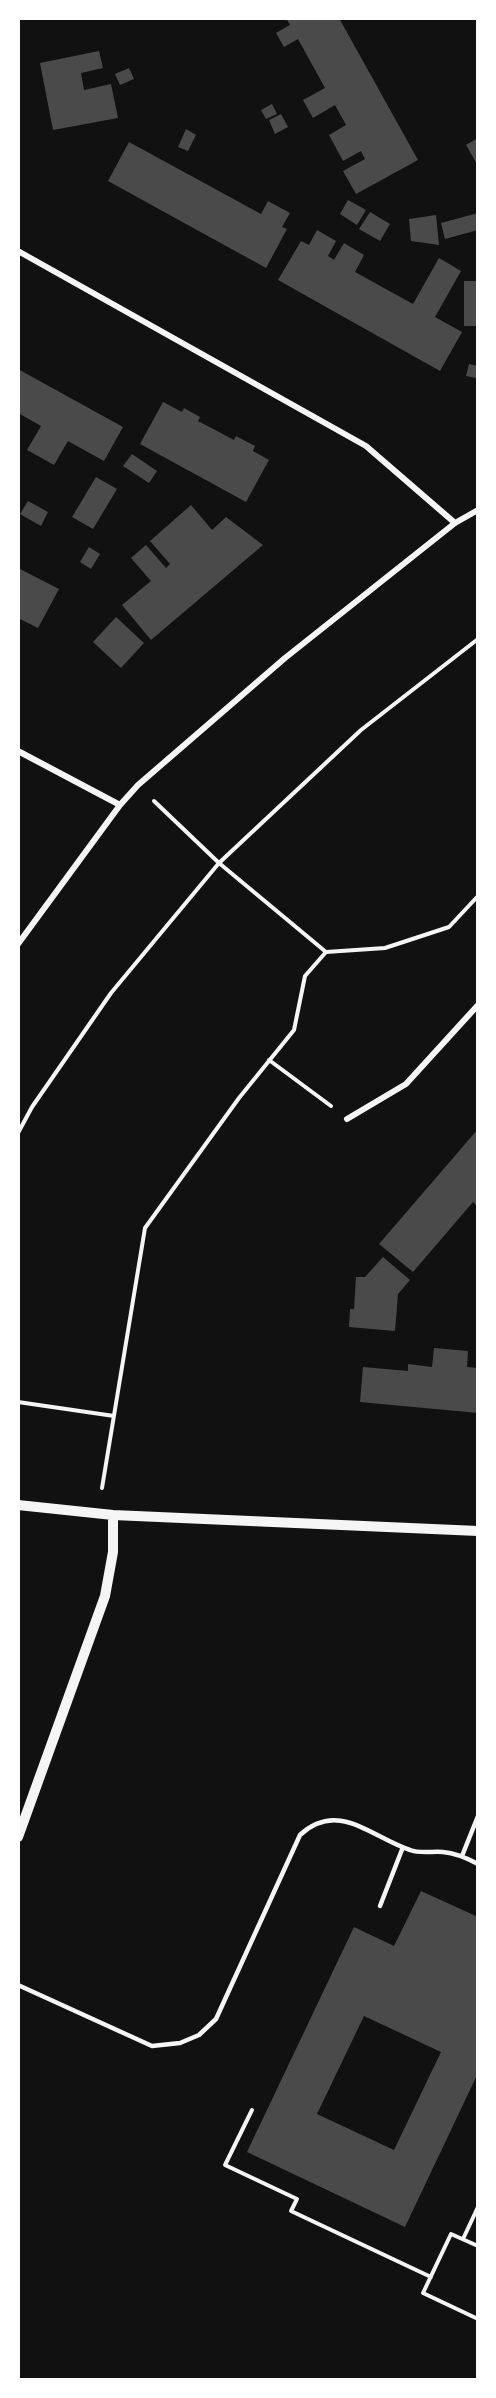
<!DOCTYPE html>
<style>
body{margin:0}
#map{position:relative;width:496px;height:2398px;overflow:hidden;background:#111;font-family:Ubuntu,sans-serif}
canvas{display:block}
.frame{position:absolute;inset:0;border:20px solid #fff;pointer-events:none}
</style>
<div id="map">
<canvas width="496" height="2398"></canvas>
<div class="frame"></div>
</div>
<script>
const ctx = document.querySelector('canvas').getContext('2d');
ctx.lineJoin = 'round';
function paint(path, color) { ctx.fillStyle = color; ctx.fill(path, 'evenodd'); }
function stroke(path, color, width, dash) { ctx.strokeStyle = color; ctx.lineWidth = width; ctx.lineCap = dash ? 'butt' : 'round'; ctx.setLineDash(dash || []); ctx.stroke(path); }
const building = new Path2D(`
 M286,18H339L418,160L356,194L343,171L365,159L361,151L343,161L329,135L346,125L335,105L313,118L303,100L325,88L298,39L284,47L276,33L290,25Z
 M99,51L103,68L81,73L84,90L111,84L118,118L53,130L40,63Z
 M129,68L134,79L120,85L115,74Z
 M272,104L277,114L266,119L261,110Z
 M281,114L288,127L275,134L269,120Z
 M186,129L196,135L188,151L178,147Z
 M478,138V166L466,145Z
 M129,142L261,214L268,201L290,213L282,227L287,229L266,268L108,181Z
 M348,200L366,210L357,225L340,214Z
 M370,212L390,224L380,241L359,229Z
 M478,213V230L445,239L441,223Z
 M436,215L439,245L411,241L409,219Z
 M317,230L336,241L328,256L334,260L344,243L364,255L355,272L413,304L439,258L461,271L435,317L462,332L440,371L278,280L301,241L309,245Z
 M464,281H478V326H464Z
 M469,364L478,366L476,378L466,376Z
 M18,369L123,427L104,461L68,441L54,465L27,450L41,426L18,413Z
 M163,402L182,412L184,408L200,417L198,421L234,440L236,436L255,446L253,451L269,460L246,502L140,444Z
 M132,454L157,471L149,483L123,466Z
 M96,477L117,489L93,529L72,517Z
 M28,501L48,512L41,526L20,514Z
 M191,505L212,530L226,517L263,545L151,640L122,605L151,581L131,558L146,545L166,568L170,564L150,541Z
 M89,547L100,554L91,569L80,562Z
 M18,568L59,589L38,628L18,618Z
 M116,617L144,643L121,668L93,642Z
 M478,1129V1207L473,1202L413,1272L379,1244Z
 M383,1257L410,1280L398,1294L395,1331L349,1327L350,1309H354L356,1277H365Z
 M434,1348L468,1351L467,1367L478,1368V1413L360,1402L363,1367L408,1371V1364L432,1367Z
 M421,1891L478,1917V2073L405,2227L247,2152L354,1927L394,1946ZM364,2016L441,2052L394,2150L317,2114Z`);
const path = new Path2D(`
 M154,801L219,863L326,952L385,948L449,927L478,896
 M269,1060L331,1106
 M18,1133L32,1107L111,993L219,863L361,730L478,639
 M18,1402L114,1416
 M102,1488L145,1228L239,1098L294,1030L305,976L326,952
 M252,2110L225,2165L297,2199L291,2211L431,2277
 M463,2239L478,2207
 M478,2246L451,2234L423,2293L478,2319`);
const service = new Path2D(`
 M462,1856L478,1816
 M380,1906L403,1847
 M18,1985L152,2046L180,2043L199,2035L216,2019L300,1835C338,1800 371,1837 410,1850C420,1854 432,1851 443,1852C455,1853 467,1858 478,1864`);
const minor = new Path2D(`
 M18,251L366,446L455,523
 M18,751L120,805
 M18,944L120,805L138,785L285,658L455,523L478,510
 M347,1119L406,1084L478,1005`);
const tertiary = new Path2D(`
 M18,1505L113,1515L478,1531
 M18,1837L105,1596L113,1552V1515`);
paint(building, '#4a4a4a');
stroke(path, '#f5f5f5', 4);
stroke(service, '#f5f5f5', 4.5);
stroke(minor, '#f5f5f5', 6);
stroke(tertiary, '#f5f5f5', 10);
</script>
